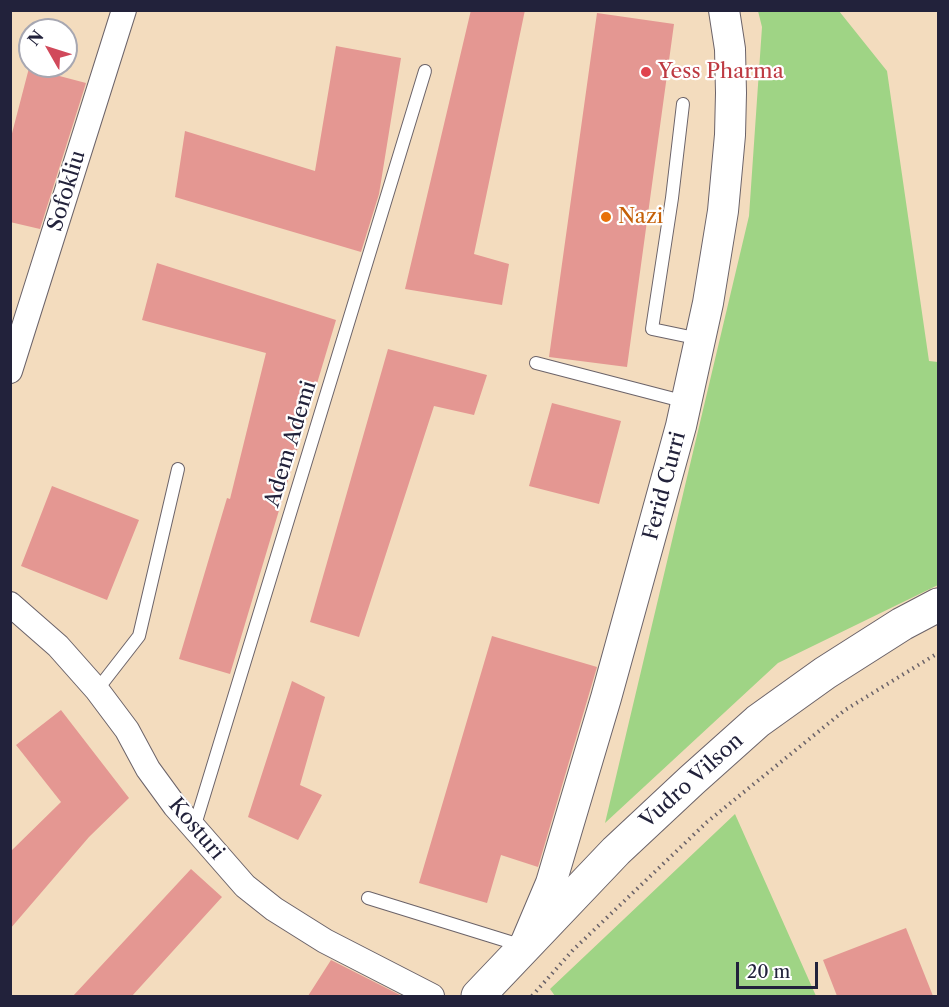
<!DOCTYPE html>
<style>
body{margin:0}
#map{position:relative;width:949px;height:1007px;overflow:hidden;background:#f3dcbe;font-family:"Libre Caslon Text",serif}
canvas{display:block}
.frame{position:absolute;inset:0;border:12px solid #22223b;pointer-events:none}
.north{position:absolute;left:18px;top:18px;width:60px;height:60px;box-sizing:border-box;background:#fff;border:2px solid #a7a7b1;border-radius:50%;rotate:309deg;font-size:16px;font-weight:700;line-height:24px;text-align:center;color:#22223b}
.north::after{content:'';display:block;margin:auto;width:21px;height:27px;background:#d1495b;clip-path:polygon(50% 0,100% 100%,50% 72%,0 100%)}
.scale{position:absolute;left:736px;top:962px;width:82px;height:27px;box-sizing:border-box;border:3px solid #22223b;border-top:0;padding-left:8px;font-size:18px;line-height:21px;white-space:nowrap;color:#22223b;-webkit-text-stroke:4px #fff;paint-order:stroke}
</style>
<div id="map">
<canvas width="949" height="1007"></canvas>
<div class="frame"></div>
<div class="north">N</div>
<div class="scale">20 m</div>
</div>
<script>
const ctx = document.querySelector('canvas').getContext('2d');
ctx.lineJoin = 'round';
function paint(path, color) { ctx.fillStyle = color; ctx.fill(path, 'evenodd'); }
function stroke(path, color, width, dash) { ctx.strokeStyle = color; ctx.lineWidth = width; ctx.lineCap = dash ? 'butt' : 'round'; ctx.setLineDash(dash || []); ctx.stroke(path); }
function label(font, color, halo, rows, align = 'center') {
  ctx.font = font + ' "Libre Caslon Text",serif'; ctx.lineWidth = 4.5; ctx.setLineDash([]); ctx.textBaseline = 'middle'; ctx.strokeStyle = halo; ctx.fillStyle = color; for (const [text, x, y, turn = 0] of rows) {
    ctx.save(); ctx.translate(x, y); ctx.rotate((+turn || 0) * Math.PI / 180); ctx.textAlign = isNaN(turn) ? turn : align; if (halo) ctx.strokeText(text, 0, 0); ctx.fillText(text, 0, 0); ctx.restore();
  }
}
const green = new Path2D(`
 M758,11H839L887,71L929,361L938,362V585L778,663L605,823L749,216L762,27Z
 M735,814L816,996H555L550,989Z`);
const building = new Path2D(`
 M471,10H525L474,254L509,264L502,305L405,289Z
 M597,13L674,24L627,367L549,357Z
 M336,46L401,58L379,194L361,252L175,197L185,131L315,171Z
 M29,68L86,83L40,229L10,222V141Z
 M157,263L336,320L230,674L179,659L227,498L230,499L266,353L142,320Z
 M388,349L487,375L474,415L434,406L359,637L310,622Z
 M552,403L621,421L599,504L529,486Z
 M52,486L139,520L107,600L21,566Z
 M492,636L597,667L538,867L501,855L487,903L419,883Z
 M292,681L325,697L300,785L322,795L298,840L248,817Z
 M61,710L129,798L89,837L10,929V852L61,802L16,745Z
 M191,869L222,897L132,996H73Z
 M906,928L933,996H837L823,960Z
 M331,960L402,996H308Z`);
const path = new Path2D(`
 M532,996L573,950L707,822L845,710L938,653`);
const service = new Path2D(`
 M683,104L672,198L652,329L700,339
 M536,363L686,402
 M97,690L139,636L178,469
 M194,828L425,71
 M368,898L523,946`);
const minor = new Path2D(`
 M10,371L124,10
 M10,604L58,646L97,690L127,730L148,769L175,806L245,886L274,909L325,941L432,996`);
const tertiary = new Path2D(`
 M526,942L551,883L606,698L681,426L708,303L723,211L730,135L731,93L730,49L724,10`);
const secondary = new Path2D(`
 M478,996L616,851L692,780L758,721L825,673L902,624L938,605`);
const markers = [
 [646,72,6,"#e0444e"],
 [606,217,6,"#e8710a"]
];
const healthNames = [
 ["Yess Pharma",658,72]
];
const streetNames = [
 ["Sofokliu",67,191,-73],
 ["Adem Ademi",291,444,-73],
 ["Ferid Curri",665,486,-75],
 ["Vudro Vilson",692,781,-42],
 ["Kosturi",196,829,50]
];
const foodNames = [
 ["Nazi",618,217]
];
paint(green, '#9fd485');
paint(building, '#e49792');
stroke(service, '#6b6369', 14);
stroke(minor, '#6b6369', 26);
stroke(tertiary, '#6b6369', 32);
stroke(secondary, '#6b6369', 35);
stroke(path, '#6b6369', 4, [1.5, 4.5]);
stroke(service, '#fff', 12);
stroke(minor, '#fff', 24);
stroke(tertiary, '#fff', 30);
stroke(secondary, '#fff', 33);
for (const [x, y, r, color] of markers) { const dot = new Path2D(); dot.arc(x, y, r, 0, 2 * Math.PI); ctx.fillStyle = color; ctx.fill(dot); stroke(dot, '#fff', 2); }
label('21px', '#be3a42', '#fff', healthNames, 'left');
label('21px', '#22223b', '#fff', streetNames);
label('21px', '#c56008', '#fff', foodNames, 'left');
</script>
